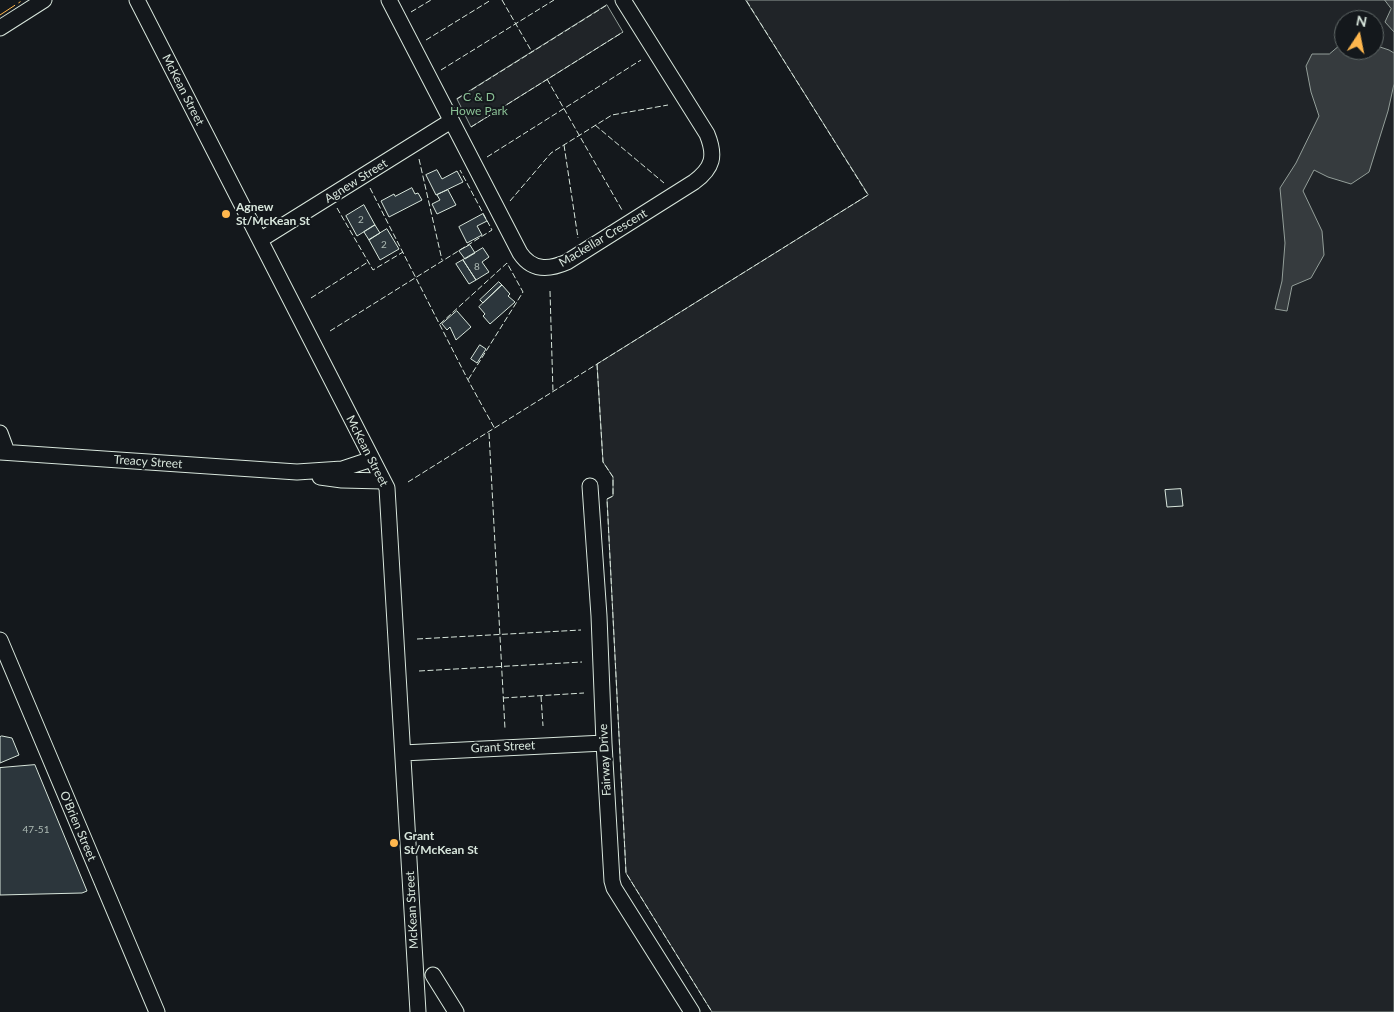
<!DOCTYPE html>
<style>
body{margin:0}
#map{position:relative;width:1394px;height:1012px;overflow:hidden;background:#14181c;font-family:Lato,sans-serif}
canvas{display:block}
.north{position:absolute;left:1334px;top:10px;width:50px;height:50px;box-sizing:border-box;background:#14181c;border:1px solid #626a69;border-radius:50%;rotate:11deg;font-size:14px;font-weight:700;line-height:20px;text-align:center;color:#d8e6dc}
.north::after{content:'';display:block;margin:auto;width:18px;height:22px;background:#ffb74d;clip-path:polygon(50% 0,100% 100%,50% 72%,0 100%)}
</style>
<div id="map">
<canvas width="1394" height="1012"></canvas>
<div class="north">N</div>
</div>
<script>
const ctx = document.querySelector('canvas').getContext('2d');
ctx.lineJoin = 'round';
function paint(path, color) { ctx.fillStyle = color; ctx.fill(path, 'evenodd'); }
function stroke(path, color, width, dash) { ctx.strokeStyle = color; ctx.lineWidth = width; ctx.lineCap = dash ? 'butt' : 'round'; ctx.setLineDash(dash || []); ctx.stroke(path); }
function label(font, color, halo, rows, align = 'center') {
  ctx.font = font + ' Lato,sans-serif'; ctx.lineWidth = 4; ctx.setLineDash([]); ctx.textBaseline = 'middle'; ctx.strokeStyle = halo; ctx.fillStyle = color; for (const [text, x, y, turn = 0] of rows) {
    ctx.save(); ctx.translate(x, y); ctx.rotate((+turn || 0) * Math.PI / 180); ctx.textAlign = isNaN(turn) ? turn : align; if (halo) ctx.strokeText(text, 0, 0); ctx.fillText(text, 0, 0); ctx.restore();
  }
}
const green = new Path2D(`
 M746,0H1394V1012H712L626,873L607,499L613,496V477L603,462L597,364L868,195ZM1344,20H1374V50H1344Z
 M607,5L623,32L471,127L457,99Z`);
const water = new Path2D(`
 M1385,0H1394V32L1385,22L1391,9Z
 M1344,42V50H1374V45L1389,50L1394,53V84L1388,111L1369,172L1351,184L1328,177L1314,170L1303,191L1322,231L1324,255L1311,278L1292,286L1287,311L1275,309L1282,281L1285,243L1280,188L1296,163L1319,116L1311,92L1306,66L1312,54H1329Z`);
const building = new Path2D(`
 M437,170L442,179L457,171L463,182L436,195L426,175Z
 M412,188L415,194L418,193L422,200L389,217L381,201L394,194L395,196Z
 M448,190L456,205L437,214L432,204L440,200L437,195Z
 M364,205L375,225L357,236L346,216Z
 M483,214L487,221L477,226L482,235L467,243L459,227Z
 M375,225L380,233L369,240L364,232Z
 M387,229L399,249L380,260L369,240Z
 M470,245L475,253L465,259L459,251Z
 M483,248L489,257L482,262L489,272L476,280L463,260Z
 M463,260L476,280L469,284L456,264Z
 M499,282L502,285L483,303L480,300Z
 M502,285L510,294L508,296L515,302L490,324L483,316L485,314L479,307Z
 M457,311L471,327L456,340L450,327L447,330L442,324Z
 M480,345L486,349L477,363L471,359Z
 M1181,489L1183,506L1167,507L1165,490Z
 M2,736L12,738L19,755L0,763V737Z
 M35,765L87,891L82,893L0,895V768Z`);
const minor = new Path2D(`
 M137,0L387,488L418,1012
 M389,0L520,253C532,271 549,270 567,262L694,182C713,168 716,156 707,134L623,0
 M0,28L44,0
 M260,240L451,121
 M0,433L7,452
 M0,452L297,472L342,469L372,459
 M320,477L342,480L383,481
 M590,486L599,616L604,743L612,881L614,888L692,1012
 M0,640L157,1012
 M403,753L604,743
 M433,975L456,1012`);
const fence = new Path2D(`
 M502,0L532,52
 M411,12L431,0
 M426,40L491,0
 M441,70L554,0
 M547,79L622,210
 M457,99L607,5
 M595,125L664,183
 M471,127L623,32
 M564,145L578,238
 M487,157L641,60
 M419,159L442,260
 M370,188L468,380L495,429
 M510,201L551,153L612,115L668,105
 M337,208L373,270L403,252
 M550,291L553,392
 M311,298L368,262
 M440,324L507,263L523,292L468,380
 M330,331L492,230L460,170
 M597,364L603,462L613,477V496L607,499L626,873L712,1012
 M489,433L505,729
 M408,482L868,195L746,0
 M417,639L581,630
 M419,671L582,662
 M541,696L543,726
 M503,698L584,693`);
const power = new Path2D(`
 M0,15L23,0`);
const markers = [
 [226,214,5,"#ffb74d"],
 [394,843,5,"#ffb74d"]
];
const numberNames = [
 ["2",361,220],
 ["2",384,245],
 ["8",477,267],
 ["47-51",36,830]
];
const streetNames = [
 ["McKean Street",183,90,63],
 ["Agnew Street",356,181,-32],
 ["Mackellar Crescent",603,238,-31],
 ["McKean Street",367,451,63],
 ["Treacy Street",148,462,4],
 ["Grant Street",503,747,-3],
 ["Fairway Drive",605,760,-93],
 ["O'Brien Street",78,826,67],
 ["McKean Street",412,910,-93]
];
const parkNames = [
 ["C & D",479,97],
 ["Howe Park",479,111]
];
const poiNames = [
 ["Agnew",236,207],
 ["St/McKean St",236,221],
 ["Grant",404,836],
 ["St/McKean St",404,850]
];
paint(green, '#202428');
stroke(green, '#939e99', 1);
paint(water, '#363b3e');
stroke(water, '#939e99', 1);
paint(building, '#2c363c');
stroke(building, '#d8e6dc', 1);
stroke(minor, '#d8e6dc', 17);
stroke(minor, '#14181c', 15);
stroke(fence, '#d8e6dc', 1, [6, 2.5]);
stroke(power, '#ffb74d', 1, [18, 4, 2.5, 4]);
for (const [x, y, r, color] of markers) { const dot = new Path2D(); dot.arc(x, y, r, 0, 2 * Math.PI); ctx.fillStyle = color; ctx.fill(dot); stroke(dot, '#14181c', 2); }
label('10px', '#adbab4', null, numberNames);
label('12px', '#d8e6dc', '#14181c', streetNames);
label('12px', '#8ac095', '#14181c', parkNames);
label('bold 12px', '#d8e6dc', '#14181c', poiNames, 'left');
</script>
